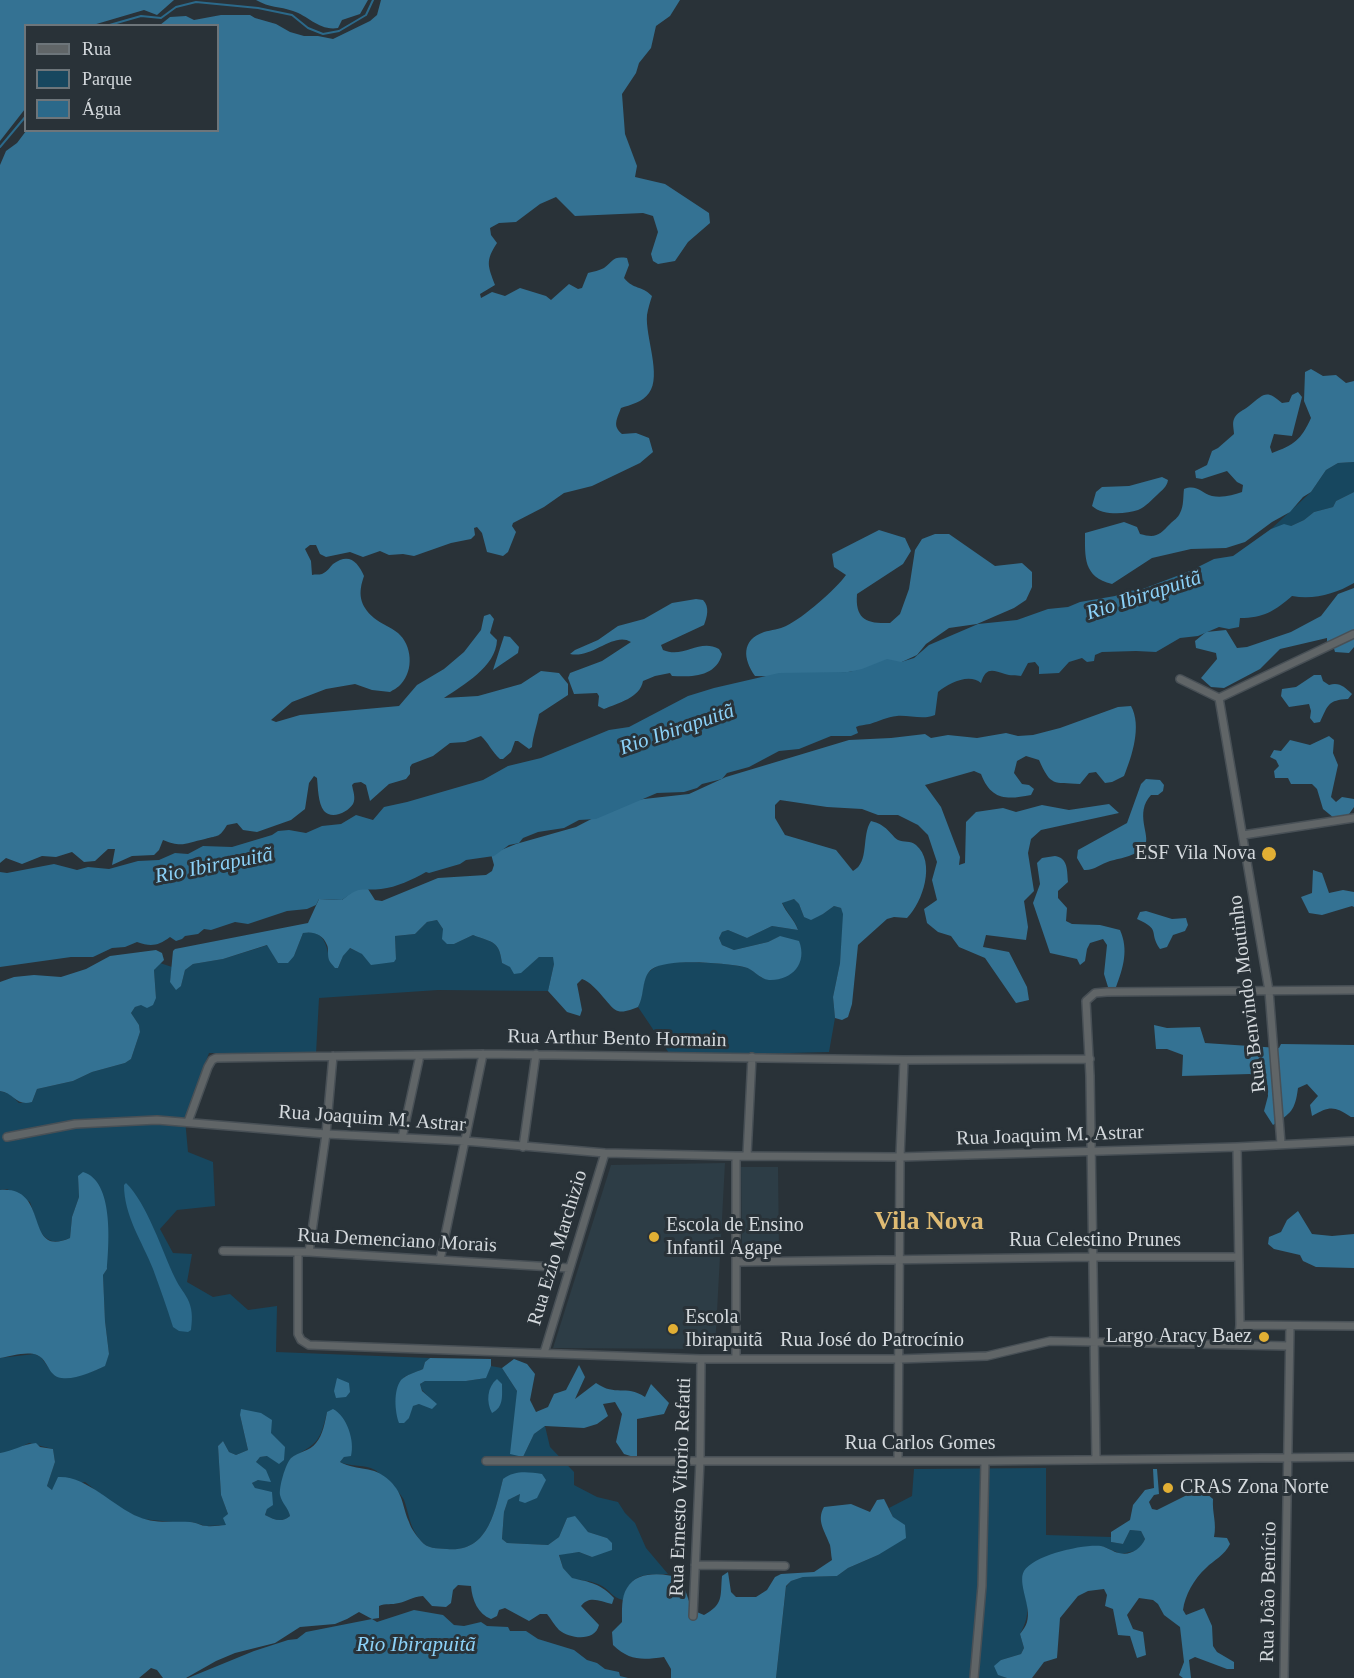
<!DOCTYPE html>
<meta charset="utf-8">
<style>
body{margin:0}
#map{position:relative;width:1354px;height:1678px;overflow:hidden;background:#293238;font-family:Georgia,serif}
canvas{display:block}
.legend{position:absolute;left:24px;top:24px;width:195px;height:108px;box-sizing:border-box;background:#293238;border:2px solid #6d757a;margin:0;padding:8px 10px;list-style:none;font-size:18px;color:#d4d9dd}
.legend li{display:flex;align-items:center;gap:12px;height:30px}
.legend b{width:30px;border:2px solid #6d757a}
</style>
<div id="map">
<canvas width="1354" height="1678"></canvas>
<ul class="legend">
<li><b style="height:8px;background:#606567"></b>Rua</li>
<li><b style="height:16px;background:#17475f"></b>Parque</li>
<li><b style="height:16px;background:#2b698a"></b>Água</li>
</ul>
</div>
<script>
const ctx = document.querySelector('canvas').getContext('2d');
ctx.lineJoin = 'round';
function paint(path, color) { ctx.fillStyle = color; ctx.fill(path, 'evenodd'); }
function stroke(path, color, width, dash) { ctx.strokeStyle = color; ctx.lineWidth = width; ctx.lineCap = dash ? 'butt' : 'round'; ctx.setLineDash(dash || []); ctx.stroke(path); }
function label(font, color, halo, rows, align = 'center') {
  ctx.font = font + ' Georgia,serif'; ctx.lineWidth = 6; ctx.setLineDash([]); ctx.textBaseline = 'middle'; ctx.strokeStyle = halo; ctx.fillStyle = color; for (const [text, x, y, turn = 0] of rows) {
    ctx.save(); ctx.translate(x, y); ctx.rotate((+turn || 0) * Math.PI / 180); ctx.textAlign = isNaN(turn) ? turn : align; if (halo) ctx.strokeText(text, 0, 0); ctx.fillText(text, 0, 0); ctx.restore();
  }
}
const built = new Path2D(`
 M725,1163L715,1349L553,1348L611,1165Z
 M741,1167H778L779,1250H742Z`);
const green = new Path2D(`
 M1354,462V492L1336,501L1333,507L1314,512L1304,520L1291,526L1271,529L1311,492L1326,470L1338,463Z
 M794,899L799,904L804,917L823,914L834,906L841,908L844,914L840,963L833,997L835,1018L829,1052L671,1056L638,1007C644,997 641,980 649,972C652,969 657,966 661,964C674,960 739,963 750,969C754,972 758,975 762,978L780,936L768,942L734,950L722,945L719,938L722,932L728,930L747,938L772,926L798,930C796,921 786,912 782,902Z
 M437,920L443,929V939L454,944L473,935C493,943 499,940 502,963L521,972L539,957H554V964L548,991L438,990L319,998L316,1054L209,1053L185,1119L188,1152L213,1162L215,1206L177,1210L160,1229L173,1253L192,1254L187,1282L213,1297L230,1294L248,1310L277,1306L276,1352L430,1358L425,1362L423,1369L404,1377L409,1418L412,1406L419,1404L436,1405L422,1390L420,1384L425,1381H466L485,1378L491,1366L502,1368L517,1391L523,1457L534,1434L545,1426L550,1447L574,1472V1485L597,1497L618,1502L625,1513L635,1523L646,1548L668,1574C644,1574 631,1573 623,1600C611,1597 611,1591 602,1586C593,1581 582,1580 572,1579L563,1568L559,1554L579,1552L592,1557L607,1538L588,1532L567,1518L559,1537L548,1545L507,1543L502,1539L504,1512L508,1500L520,1494L537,1498L503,1479C495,1510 489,1553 447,1549C437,1548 427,1549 421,1541C409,1526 410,1517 404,1500C401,1493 382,1475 375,1470C366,1464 350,1467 340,1462L344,1457L327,1412C320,1442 318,1443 291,1458L288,1509L290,1516C281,1523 275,1520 265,1515L267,1509L252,1483L258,1480L256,1462L260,1457L267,1456L240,1415L248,1450L236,1455L229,1452L223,1441L218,1446L221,1495L228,1514L226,1525L206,1526L192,1522H172L142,1519L117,1507L85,1482L52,1490L47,1486L55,1462L53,1449L29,1443L10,1452L0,1453V1358L34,1354L41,1357L53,1374C74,1377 85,1376 104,1366L109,1354L105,1321L103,1275L107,1269L78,1176L79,1197L72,1217L70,1238C40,1251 38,1224 30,1202L7,1189L0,1190V1091L10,1094L19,1103L32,1102L37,1089L73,1081L92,1072L125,1063L131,1059L140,1032L139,1025L131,1013L135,1007L156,998L154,970L160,963L172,967L170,982L181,986L185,970L193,964L223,959L268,945L278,963L294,956L303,933C322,929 327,943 329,959L338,968L343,956L349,948L363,954L396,959L395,936L415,934L427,922Z
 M1046,1468V1535L1111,1537V1542L1123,1544L1130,1530L1141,1531L1145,1539L1142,1546L1135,1551L1121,1554L1102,1546L1066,1550L1022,1579C1027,1601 1032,1613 1020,1634L1024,1648L1021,1654L1001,1660L998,1675L1007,1678H776L786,1587L791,1581L803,1577L837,1576L848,1568L878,1555L893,1517L889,1508L912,1496L914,1469Z`);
const forest = new Path2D(`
 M0,0H174L157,15L144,10L93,25L26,26L25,109L0,141Z
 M256,0H368L360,14L342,20L338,28C319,31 309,16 293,11C279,6 270,8 256,0Z
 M381,0H680L670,16L656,26L651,48L639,63L636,73L622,94L625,134L637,166L635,177L665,184L709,213L710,223L688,242L675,261L658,264L653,261L651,254L658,232L653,216L643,213L575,216L556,197L540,204L516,222L499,223L490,228L491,235L497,243C485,261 488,266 495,285L480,294L481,298L492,292L505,296L520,288L546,296L551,300L569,284L578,289L582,288L588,273C593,272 600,270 604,268C614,261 612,256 627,258L629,265L624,278C635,291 640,284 652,296C650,302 648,309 647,315C645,336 662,376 649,393C643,402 630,405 621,408C617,419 612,426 622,434L636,433L649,438L653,452L640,463L592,486L564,493L544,507L513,523L512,526L516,532L508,552L503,556L487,552L482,533L477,527L474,528L475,535L471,539L451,543L414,556L403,554L389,555L380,551L363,557L350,552L326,557L320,554L316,545H310L305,549L311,561L312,575C315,574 319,575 322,574C327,572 330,567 333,564C349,552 358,562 364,576C358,593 359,605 374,618C381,624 391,627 398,633C412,645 414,670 401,684C399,687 393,690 390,692L372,690L355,684L326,689L292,702L271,720L276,722L300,715L399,706L417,685L444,669L464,652L481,630L484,616L490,614L494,619L490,633L497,640C496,667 463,685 444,698L478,696L521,684L541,671L559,673L568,684V695L539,714C537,726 533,735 532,747L529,749L518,741H515L511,752L503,759H500C492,752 488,742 481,736L465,742L450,743L433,756L412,764L410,767V774L406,779L389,784L370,801L366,785L361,782L354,783L352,785C353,791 356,798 353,804C348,812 332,820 324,811C318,803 318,788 317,778L314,776L309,783L305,809L291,820L257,832L243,830L237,823L227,825C219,838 219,835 205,839C186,843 182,848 163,840L159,850L154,855L132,856L112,865L115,849H108L95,861L84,862L72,852L56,857L42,856L22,864L6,858L0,863V165L6,151L17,143L26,131L218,130V26L160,25L170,17L186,16L194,20L221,15H250L255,18L276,24L290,32L304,36H318L333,39L370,21L377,15Z
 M1311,369L1323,376L1336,375L1346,383L1354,381V462L1338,463L1326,470L1311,492L1303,497L1290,512L1272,522L1245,542L1226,548L1191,549L1152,558L1112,584C1083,577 1085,557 1085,533L1124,522L1137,527L1140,534C1157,539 1160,534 1170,524C1174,520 1178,518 1180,513C1184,506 1183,496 1184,489C1197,484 1201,493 1212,496C1223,498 1233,495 1242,492L1243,485L1237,482L1227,471L1202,479L1196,478L1195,471L1207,465L1212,451L1218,448L1234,434C1234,430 1232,423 1234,419C1236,413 1244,410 1249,406C1264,394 1266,389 1282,403L1289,402L1292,395L1298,392L1302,397L1292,436L1274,434L1270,447L1272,453C1294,445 1301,440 1311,418L1304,401L1305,372Z
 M1162,477L1168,480C1167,487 1162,490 1157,495C1151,500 1147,506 1138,510C1126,514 1103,516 1092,506L1096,492L1102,487L1129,486Z
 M879,530L905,538L911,551L903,564L857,594C855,619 866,624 890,623L900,614L909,589L915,550L922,539L935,534H949L995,566L1022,563L1032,572V587L1026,600L1014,608L977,624L949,628L926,644L917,655L893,666L811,677L755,676C743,659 741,640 764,632C771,630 780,629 786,626C803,618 836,589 846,575L834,567L832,554Z
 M1354,588V647L1349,653L1335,652L1333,645L1327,642V638L1280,649L1260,669L1224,688L1211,687L1201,678L1217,659L1216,653L1196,648L1195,641L1206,632L1226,630L1237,648L1247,647L1291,632L1321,616L1338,594Z
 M696,599L703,600C710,607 707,617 704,625L661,645L663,650C684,659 699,638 719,649L722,654C716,677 692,677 672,676L670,673L655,676L643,681C640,698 618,703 604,709L598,706L599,696L597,693L574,694L568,678L570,673L602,661L631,642C614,631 592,659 570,654L575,650L598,640L618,626L644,619L672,603Z
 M504,636L510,637L519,647L518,653L493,670Z
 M1314,675H1321L1323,681L1329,685C1340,682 1344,687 1352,694L1348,699C1328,700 1328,705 1320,722L1314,723L1310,718L1311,711L1309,704L1289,707L1281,696L1282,689L1296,687Z
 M1131,706C1142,726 1132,756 1124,776L1112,782L1105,783L1096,772L1089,773L1080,784C1053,782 1051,787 1039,760L1026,756L1017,761L1014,773L1022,784L1029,785L1034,789L1031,795C1006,800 991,800 981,774L974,771L925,785L941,807L960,857L959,865L965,863L966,822L976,812L1003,808L1016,812L1042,805L1069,810L1109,804L1119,813L1041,830L1031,839L1028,853L1034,891L1024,901L1028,927L1026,940L986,935L983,947L1009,952L1027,987L1029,1000L1016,1003L985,958L959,947L951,936L938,932L927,923L924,909L937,900L932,880L937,862L928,835L918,825L898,815H878L862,809L827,807L780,800L775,805V818L785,835L836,850L853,871C870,862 861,836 871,821C875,822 881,824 884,827C889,830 893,837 898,840C904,843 910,840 916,845C936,862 923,902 907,918L894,917L887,919L858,945L852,1004L848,1017L842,1020L835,1018L833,997L840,963L843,914L841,908L834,906L823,914L811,920L804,917L799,904L794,899L782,903C786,913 795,920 798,930L772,926L747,938L728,930L722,932L719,938L722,945L734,950L768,942L780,936L799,941C808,964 791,981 769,980C759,979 754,969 744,967C725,963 668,958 652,969C641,977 645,996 638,1007C632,1009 624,1013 618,1011C610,1010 598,985 582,979L577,984L582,1010L580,1016L567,1012L548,991L554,964L553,957H539L521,973L514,974L510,967L502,963C499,940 493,943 473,935L454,944H447L442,939L443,929L437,920L427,922L415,934L395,936L396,959L394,962L371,965L362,954L350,948L343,956L338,968H335C333,965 330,963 329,960C327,955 329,949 327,945C323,934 313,931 303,933L294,956L288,963H278L267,945L223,959L193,964L185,970L181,986L176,990L170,982L173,951L175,949L308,923L319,899L342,900C351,893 356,887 368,889L375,900L382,901L438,878L486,875L492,871L494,865L491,854L516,844L576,827L626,801L689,794L726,777L849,740L891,738L925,734L931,738L948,735L977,738L1006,733L1018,736L1033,735L1060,728L1118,707Z
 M1329,736L1334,740L1333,753L1338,765L1331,797L1336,802L1342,797L1354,799V807L1347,817L1334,818L1323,809L1317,789L1312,784H1291L1288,778H1275L1274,771L1279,766L1276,760L1270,757L1274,750L1281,751L1290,740L1310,745Z
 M1146,779L1160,780L1164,785L1163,791L1158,795H1151C1134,813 1151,836 1145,845C1138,856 1121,858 1110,861C1101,864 1093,871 1084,870L1077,858L1078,850L1127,823L1141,784Z
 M1055,856C1068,858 1067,870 1068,882L1058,891V898L1067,908L1066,921L1072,924L1100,925L1120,930C1129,950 1123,968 1116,987H1108L1104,974L1107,945L1103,939L1090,943L1087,949L1085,961L1080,965L1077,959L1050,953L1033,903L1040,884L1037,863L1042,858Z
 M1313,870L1322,873L1329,893L1343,890L1354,892V907L1352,906L1322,915L1309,913L1301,897L1312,893Z
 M1146,911L1172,919L1186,918L1188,925L1185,931L1173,935L1167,947L1160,949C1148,932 1162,930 1137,919L1140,912Z
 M156,950L162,953L164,960L154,970L156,998L153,1005L147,1008L141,1005L135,1007L131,1013L139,1025L140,1032L131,1059L125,1063L92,1072L73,1081L37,1089L32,1102C17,1107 14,1093 0,1091V982L14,977L34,975L61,977L86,969L110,956Z
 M1154,1025L1167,1028L1200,1027L1205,1043L1279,1048L1281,1044L1354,1045V1117H1351C1334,1106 1330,1106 1312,1116L1310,1105L1318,1096L1307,1084L1298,1088C1295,1111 1291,1113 1273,1125L1264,1111L1268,1096L1267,1081L1250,1074L1182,1076L1183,1055L1167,1049H1156Z
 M83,1172C114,1181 109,1243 107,1269L103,1275L105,1321L109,1354L105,1366C92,1372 63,1386 52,1373C47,1367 45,1358 37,1355C27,1351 11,1356 0,1358V1190C51,1185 23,1259 70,1238L72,1217L79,1197L78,1176Z
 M1298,1211L1312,1234L1332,1236L1354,1234V1268L1316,1267L1303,1261L1300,1255L1274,1249L1268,1244L1269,1237L1281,1232L1287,1220Z
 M430,1358L491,1359V1366L486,1378L466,1381H425L420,1384L422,1391L437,1404L432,1409L419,1404L413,1406L409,1418L404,1423H399C395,1412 393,1391 401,1380C406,1375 416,1372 423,1369L425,1362Z
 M514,1359L527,1364L535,1374L530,1400L536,1412L548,1407L554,1394L566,1390L579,1365L585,1377L575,1399L596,1383C616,1397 625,1384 645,1397L651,1384L669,1403L664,1414L637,1419V1458L624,1454L616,1442L622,1414L615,1402L603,1404L608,1416L597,1424L584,1428L545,1426L534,1434L523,1457L510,1454L517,1391L502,1368Z
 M337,1378L349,1383L350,1392L346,1397L336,1398L334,1391Z
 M497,1379L502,1384C502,1396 504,1407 492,1413C486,1402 487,1387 497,1379Z
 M241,1409L261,1413L272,1420L271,1433L285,1447L284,1460L279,1464L267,1456L260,1457L256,1462L266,1470L271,1482L258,1480L252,1483L255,1488L272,1492L273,1505L267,1509L265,1515C275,1520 281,1523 290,1516C288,1507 282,1504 280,1495C279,1487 285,1465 291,1458C298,1452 310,1451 316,1443C323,1435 325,1422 327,1412L333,1409C347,1416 355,1441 351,1456L344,1457L340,1462C359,1472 372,1464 390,1481C404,1495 402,1506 409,1522C411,1529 417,1536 421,1541C427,1549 437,1548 447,1549C489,1553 495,1510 503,1479C515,1470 528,1472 542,1474L546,1480L537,1498L525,1503L519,1501L520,1494L508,1500L504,1512L502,1539L507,1543L548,1545L559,1537L567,1518L575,1516L588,1532L607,1538L612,1543V1550L592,1557L579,1552L559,1555L563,1568L572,1578C590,1582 601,1584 614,1598L612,1604C600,1601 589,1595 581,1606L599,1625C595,1642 570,1639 559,1630C555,1626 551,1619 547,1614H540L529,1621L505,1608L499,1610L497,1616L491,1619C478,1614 472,1600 471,1586L458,1585L453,1590L451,1603L446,1607L432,1606L423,1596C411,1597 408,1601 399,1603C391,1605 386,1603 379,1606V1618L372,1619L359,1612L347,1619L335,1624L300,1627L275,1643L235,1653L216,1661L186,1678H163L157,1670L151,1668L139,1678H0V1453C13,1451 23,1444 36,1443L40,1447L53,1449L55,1462L47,1486L52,1490L58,1477C86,1475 112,1506 139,1517C155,1524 173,1521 190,1522C196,1522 201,1526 207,1526C213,1527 220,1525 226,1525L223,1518L228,1514L221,1495L218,1446L223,1441L229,1452L236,1455L248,1450L240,1415Z
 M1153,1469H1157L1159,1494L1154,1495L1149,1502L1152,1509L1157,1510L1187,1495L1207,1494L1213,1499C1212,1513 1217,1523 1214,1537L1227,1538L1230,1544C1225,1555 1214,1560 1206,1568C1194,1579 1185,1595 1183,1610L1186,1615L1204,1608L1212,1626L1213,1646L1217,1652L1234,1662V1669H1227L1195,1657L1189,1660L1191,1678H1183L1179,1675L1184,1662L1180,1627L1164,1615L1158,1604L1153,1600L1139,1598L1127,1615L1133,1629L1143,1632L1146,1655L1137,1658L1130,1636L1118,1635L1113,1609L1105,1606L1107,1595L1104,1589L1088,1591L1078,1596L1060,1618L1057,1658L1044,1662L1032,1678H1007L998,1675L994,1666L1001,1660L1021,1654L1024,1648L1020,1634C1023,1630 1026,1626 1027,1622C1032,1607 1017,1583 1024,1571C1034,1555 1083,1544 1101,1546C1107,1547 1113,1552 1119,1553C1130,1556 1141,1549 1145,1539L1141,1531L1130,1530L1123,1544L1111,1542V1532L1130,1520L1133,1505L1145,1490L1154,1488Z
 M884,1499L893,1517L905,1525L906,1538L878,1555L848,1568L837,1576L803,1577L791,1581L786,1586L776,1678H671V1669L664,1657C642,1660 630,1661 613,1645L612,1632L622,1622C622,1611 621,1597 627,1588C637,1570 664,1573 681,1578L692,1610L704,1615C724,1604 720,1597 722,1576L728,1572L731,1592L736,1597H756L767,1590L775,1577L781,1574L814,1572L832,1560C831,1555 831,1550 830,1545C825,1531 816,1521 824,1507L851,1504L870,1512L877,1500Z`);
const water = new Path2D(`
 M1354,492V583C1335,594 1314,600 1292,596C1275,611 1263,618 1240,618L1239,627L1229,629L1219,627L1198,636L1180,638L1156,652L1136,651L1102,652L1095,655L1094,661L1087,662L1082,658L1069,662L1059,673L1039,674V667L1035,662L1028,663L1021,676C1016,675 1010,676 1005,674C992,670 986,667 981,683C969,673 949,683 938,692L935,715C924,720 909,715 897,716C887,717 879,721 870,724C865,725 860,725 856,727L858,733L851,736H831L799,749L779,751L749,767L727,773L722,779L702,784L697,788L684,792L657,793L596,819L579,820L564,828L538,832L523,838L519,843L509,845L494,856L466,860L460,864L429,873L426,872C412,880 397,887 381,889C360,891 361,885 342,900L319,899L316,905L307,909L287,911L248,924L235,922L211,930L204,929L198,934L185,936L182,939L176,941L170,937C158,946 151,947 137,942L125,947L112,948L93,957H71L0,967V872L7,873L54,864L77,870L88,867L109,869L138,861L159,860L175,853L188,854L203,846L232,847L272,835L278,831L289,830L306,833L322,826L341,824L356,815L373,820L384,807L407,802L483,780L508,766L541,758L609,730L629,727L688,696L714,688L779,673L848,672L862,669L887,659L901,662L914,658L929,645L978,624L1017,620L1048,609L1068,607L1080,602L1115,596L1127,591L1140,590L1190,571L1214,559L1233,556L1271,529L1284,524L1291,526L1304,520L1314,512L1333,507L1336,501Z
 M126,1183C147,1203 162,1251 175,1278C179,1287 186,1294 189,1302C193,1312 192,1321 191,1330L188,1332L179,1331L173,1327C167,1308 160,1288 153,1269C142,1241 124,1216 124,1185Z
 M414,1610L443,1615L454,1625L464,1626L481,1622L487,1626L508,1627L510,1631H526L538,1639L574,1650L587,1660L597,1663L605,1669L619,1672L620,1676L628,1678H188L254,1651L288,1640L297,1639L306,1632L372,1619L377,1622Z`);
const stream = new Path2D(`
 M106,26L141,16L161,18L176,7L196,2L258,8L292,15L308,28L323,34L339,31L366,15L373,0
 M0,147L26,116`);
const street = new Path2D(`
 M1180,679L1219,698L1354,634
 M1219,698L1269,991L1281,1144
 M1243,835L1354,818
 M188,1122L208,1067L212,1060L216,1058L483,1054L904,1060L1090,1059
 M7,1137L75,1124L157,1120L326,1134L465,1141L605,1153L736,1156L900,1157L1237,1147L1354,1141
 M402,1138L420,1055
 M523,1147L536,1054
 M1237,1147L1240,1325L1238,1345
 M747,1155L752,1057
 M736,1156V1358
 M223,1251L309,1252L569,1268
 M298,1252V1334L301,1340L309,1345L701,1359H899L987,1356L1050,1341L1289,1346
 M309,1252L326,1134L333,1056
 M440,1260L483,1054
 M736,1262L1093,1257H1238
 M1240,1325L1354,1326
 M544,1353L605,1153
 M898,1460L900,1157L904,1060
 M1096,1460L1090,1076L1086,1001L1095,993L1107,992L1354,990
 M486,1461H985L1354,1457
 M695,1565L785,1566
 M693,1616L700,1460L701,1359
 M974,1678L982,1586L985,1461
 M1284,1678L1290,1326`);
const markers = [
 [1269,854,8,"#e2af34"],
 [654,1237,6,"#e2af34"],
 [673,1329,6,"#e2af34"],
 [1264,1337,6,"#e2af34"],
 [1168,1488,6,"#e2af34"]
];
const poiNames = [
 ["ESF Vila Nova",1256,854,"right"],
 ["Escola de Ensino",666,1226],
 ["Infantil Agape",666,1249],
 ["Escola",685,1318],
 ["Ibirapuitã",685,1341],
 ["Largo Aracy Baez",1252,1337,"right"],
 ["CRAS Zona Norte",1180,1488]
];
const streetNames = [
 ["Rua Benvindo Moutinho",1248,994,-97],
 ["Rua Arthur Bento Hormain",617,1039,1],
 ["Rua Joaquim M. Astrar",372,1119,4],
 ["Rua Joaquim M. Astrar",1050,1136,-2],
 ["Rua Demenciano Morais",397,1241,3],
 ["Rua Celestino Prunes",1095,1241],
 ["Rua Ezio Marchizio",558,1248,-73],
 ["Rua José do Patrocínio",872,1341],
 ["Rua Carlos Gomes",920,1444],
 ["Rua Ernesto Vitorio Refatti",681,1487,-88],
 ["Rua João Benício",1269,1592,-89]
];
const waterNames = [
 ["Rio Ibirapuitã",1144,596,-18],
 ["Rio Ibirapuitã",677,730,-19],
 ["Rio Ibirapuitã",214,866,-11],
 ["Rio Ibirapuitã",416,1645]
];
const districtNames = [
 ["Vila Nova",929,1222]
];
paint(built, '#2d3d46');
paint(green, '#17475f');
paint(forest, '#347293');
paint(water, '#2b698a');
stroke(stream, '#2b698a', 2);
stroke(street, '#485056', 10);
stroke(street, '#606567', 7);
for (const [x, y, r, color] of markers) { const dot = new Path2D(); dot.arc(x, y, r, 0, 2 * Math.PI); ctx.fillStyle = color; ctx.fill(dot); stroke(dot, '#293238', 2); }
label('20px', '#d4d9dd', '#293238', poiNames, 'left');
label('20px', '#d4d9dd', '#293238', streetNames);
label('italic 21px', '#8bd1f8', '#293238', waterNames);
label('bold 26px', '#dfbb73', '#293238', districtNames);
</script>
